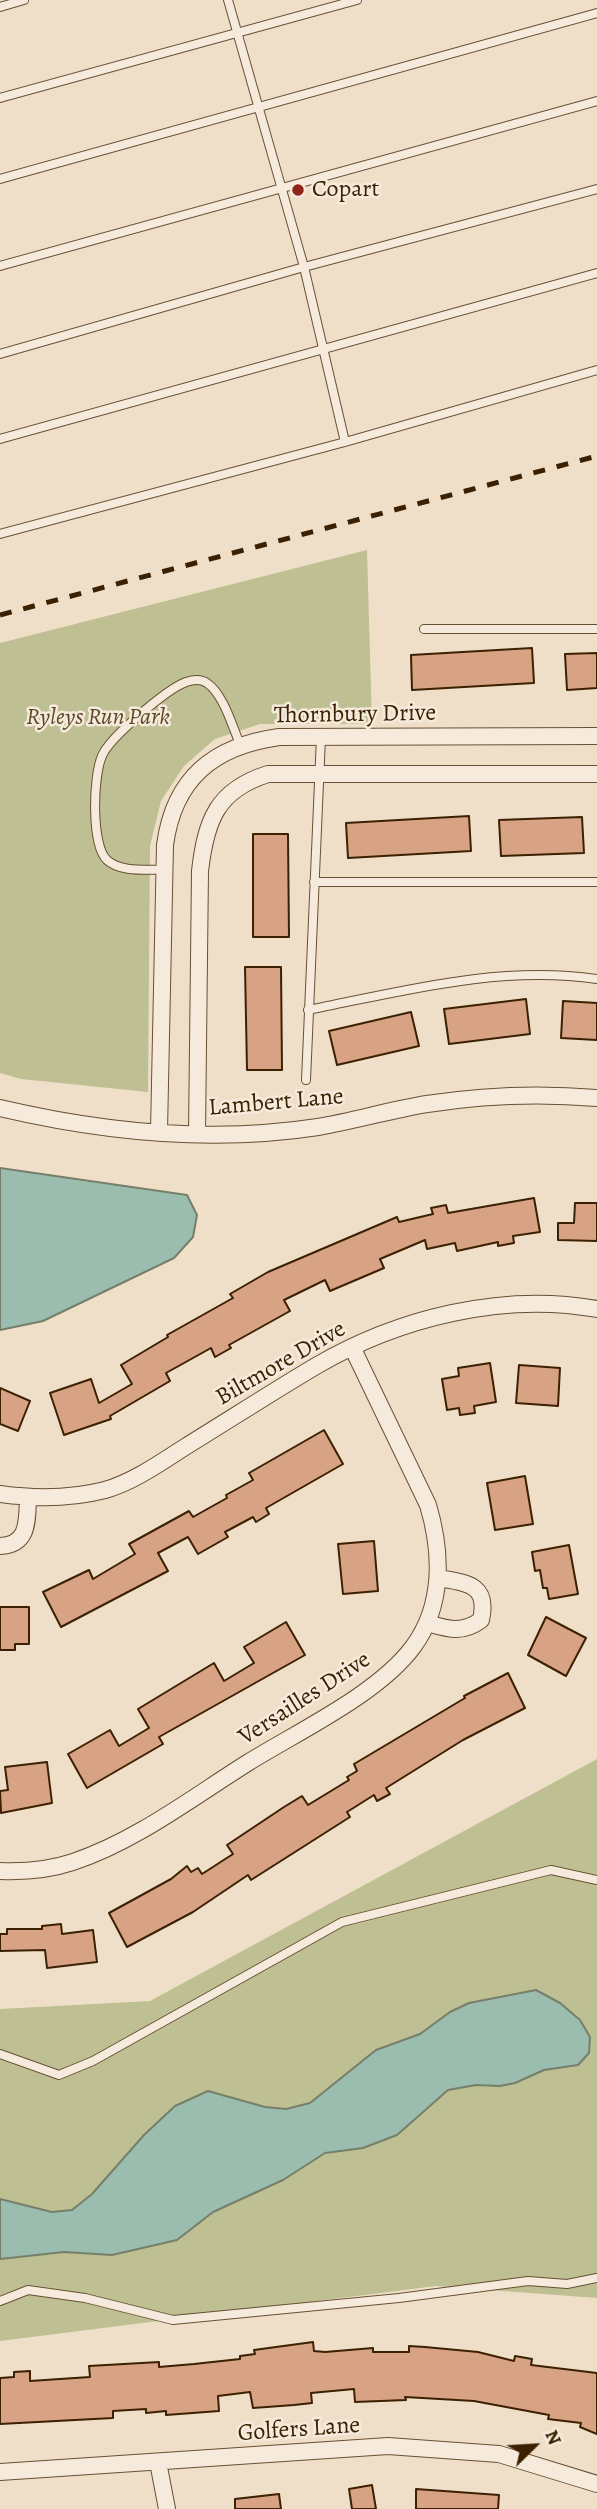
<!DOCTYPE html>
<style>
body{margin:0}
#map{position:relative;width:597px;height:2509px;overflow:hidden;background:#f0dfc8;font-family:Alegreya,serif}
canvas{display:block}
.north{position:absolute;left:499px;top:2411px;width:70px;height:70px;-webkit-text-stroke:5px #f5eadb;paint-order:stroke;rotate:66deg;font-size:19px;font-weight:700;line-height:28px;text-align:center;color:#3b2101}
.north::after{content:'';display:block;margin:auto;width:24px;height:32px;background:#3b2101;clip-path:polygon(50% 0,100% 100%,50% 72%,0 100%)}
</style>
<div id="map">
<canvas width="597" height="2509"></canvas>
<div class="north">N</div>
</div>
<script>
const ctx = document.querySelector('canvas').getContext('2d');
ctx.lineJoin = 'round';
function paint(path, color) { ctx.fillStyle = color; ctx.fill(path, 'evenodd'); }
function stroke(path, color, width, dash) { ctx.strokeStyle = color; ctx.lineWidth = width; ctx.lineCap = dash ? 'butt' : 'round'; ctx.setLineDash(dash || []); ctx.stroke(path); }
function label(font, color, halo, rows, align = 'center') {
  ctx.font = font + ' Alegreya,serif'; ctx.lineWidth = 5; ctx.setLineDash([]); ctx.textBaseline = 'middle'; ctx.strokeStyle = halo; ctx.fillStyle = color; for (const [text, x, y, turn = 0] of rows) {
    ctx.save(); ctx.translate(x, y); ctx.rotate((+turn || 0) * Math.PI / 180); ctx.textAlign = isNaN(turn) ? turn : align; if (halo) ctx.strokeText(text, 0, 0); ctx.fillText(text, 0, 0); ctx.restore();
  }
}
const green = new Path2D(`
 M367,550L372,724H260L215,739L184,766L161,801L150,846L148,1092L21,1079L0,1073V643Z
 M597,1759V2298L436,2286L0,2341V2009L150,2001Z`);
const water = new Path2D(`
 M0,1168L187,1195L197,1215L193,1237L174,1258L43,1321L0,1330Z
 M536,1990L560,2003L580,2020L590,2037L589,2053L578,2065L544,2070L515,2083L500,2086L476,2085L448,2090L397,2135L363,2148L325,2153L283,2180L213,2212L177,2240L112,2255L64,2252L0,2259V2199L52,2212L72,2210L92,2194L144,2135L175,2106L208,2091L265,2107L286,2109L310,2103L376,2050L420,2034L450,2012L469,2003Z`);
const building = new Path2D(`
 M532,648L534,683L412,690L411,655Z
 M597,653V688L567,690L565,654Z
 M469,816L471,851L348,858L346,823Z
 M582,817L584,853L501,856L499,820Z
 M253,834H288L289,937H253Z
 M245,967H281L282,1070H247Z
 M526,999L530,1034L449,1044L444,1009Z
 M563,1001L597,1003V1040L561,1038Z
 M411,1012L419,1046L337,1065L329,1031Z
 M534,1198L540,1232L513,1236L514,1243L498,1246V1242L457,1251L455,1243L427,1249L425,1240L380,1259L384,1268L330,1291L325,1280L284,1300L290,1311L229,1345L231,1348L215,1357L211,1348L166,1373L170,1381L110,1416L111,1419L64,1435L50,1393L91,1379L99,1403L132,1384L121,1365L168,1337L167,1335L233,1298L230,1294L268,1272L397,1217L399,1222L433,1214L431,1208L446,1205L448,1213Z
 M575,1203H597V1241L558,1240V1223H574Z
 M490,1363L496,1402L474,1406L475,1413L460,1415L459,1408L447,1410L442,1379L459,1376L458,1368Z
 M519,1365L560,1368L558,1406L516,1403Z
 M0,1388L30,1401L18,1431L0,1424Z
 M324,1430L343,1464L266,1508L269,1514L256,1522L253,1517L225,1532L228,1537L198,1554L188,1537L158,1553L168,1571L61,1627L43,1592L89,1570L93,1579L135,1554L129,1544L189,1511L193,1517L227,1498L226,1495L253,1480L249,1473Z
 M525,1476L533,1524L495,1530L487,1483Z
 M374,1541L378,1591L343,1594L338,1544Z
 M569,1545L578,1594L549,1599L547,1588H543L540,1570L535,1571L532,1552Z
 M0,1607H29V1644H15V1650H0Z
 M546,1617L586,1638L566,1676L528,1655Z
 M286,1622L305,1655L159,1737L163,1744L87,1788L68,1754L110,1730L119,1746L149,1728L138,1709L214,1663L224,1681L254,1663L244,1647Z
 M508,1673L525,1708L463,1740L386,1788L390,1794L377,1801L374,1795L347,1812L350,1817L251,1880L248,1875L193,1912L127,1947L109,1913L171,1879L187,1866L191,1872L198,1868L202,1874L233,1854L227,1845L284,1807L302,1796L308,1805L349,1780L347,1777L357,1771L354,1764L465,1698L464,1696Z
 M47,1762L52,1803L1,1813L0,1791L8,1790L5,1767Z
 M61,1924L62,1934L93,1930L97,1962L47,1968L45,1950L0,1951V1934H7V1929H42V1926Z
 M313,2342L314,2351L325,2352L373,2348V2352H409V2346L425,2347L478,2352L514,2361L515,2356L532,2359L531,2365L597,2373V2434L580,2427L581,2423L548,2419L549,2415L474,2401L405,2397L406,2400L355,2402L354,2389L311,2393L312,2403L294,2405L253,2408L250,2392L218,2396L219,2411L166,2415V2411L146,2413V2409L113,2411V2418L0,2424V2378L14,2377V2372L30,2371V2381L90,2377L89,2366L159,2362V2367L194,2364L240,2359V2356L255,2354L254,2350Z
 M372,2485L376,2509H352L349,2489Z
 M416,2489L499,2495L498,2509H416Z
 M279,2494L281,2509H235V2499Z`);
const lane = new Path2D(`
 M228,0L304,267L345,442
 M0,7L24,0
 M0,98L357,0
 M0,179L597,13
 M0,266L597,101
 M0,354L304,267L597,189
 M0,439L597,273
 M0,534L345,442L597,370
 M424,629H597
 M165,870C148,869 121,873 107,860C91,845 93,776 102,756C109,738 167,689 186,682C192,680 201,679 207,683C224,695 232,726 240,744
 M314,882H597
 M308,1010C404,991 498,965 597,979
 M306,1080L321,737
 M0,2054L59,2075L93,2061L342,1922L551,1870L597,1880
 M0,2301L28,2290L85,2298L173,2320L399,2298L528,2281L567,2284L597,2278`);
const street = new Path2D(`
 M0,1108C102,1132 214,1143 318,1127C354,1121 390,1110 427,1104C485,1095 539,1093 597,1098
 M159,1131L165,845C174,778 214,746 279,737L597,736
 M197,1133L200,871C206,820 217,790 268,774H597
 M0,1494C36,1499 70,1499 105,1490C133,1482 160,1463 185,1447C229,1420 272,1392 316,1366C398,1318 502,1292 597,1309
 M0,1546C29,1545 27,1521 28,1498
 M427,1623C448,1629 462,1634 481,1620C489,1584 467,1583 438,1578
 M0,1871C25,1872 49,1870 73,1862C136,1841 193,1797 249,1762C299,1731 378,1694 413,1647C444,1605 442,1552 428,1505L352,1347
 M158,2462L167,2509
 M0,2472L388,2446L499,2454L597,2484`);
const rail = new Path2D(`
 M0,615L597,456`);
const markers = [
 [298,190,7,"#8f2418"]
];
const poiNames = [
 ["Copart",312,190]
];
const streetNames = [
 ["Thornbury Drive",355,715,-1],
 ["Lambert Lane",276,1103,-5],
 ["Biltmore Drive",281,1364,-30],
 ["Versailles Drive",305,1699,-33],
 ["Golfers Lane",299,2430,-4]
];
const parkNames = [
 ["Ryleys Run Park",98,718]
];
paint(green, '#bec093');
paint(water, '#9bbdaf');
stroke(water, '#757f69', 2);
paint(building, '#d8a285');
stroke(building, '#3b2101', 2);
stroke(lane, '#685033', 10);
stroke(street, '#685033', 18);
stroke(lane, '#f5eadb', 8);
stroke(street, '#f5eadb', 16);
stroke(rail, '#3b2101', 5, [12, 12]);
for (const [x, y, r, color] of markers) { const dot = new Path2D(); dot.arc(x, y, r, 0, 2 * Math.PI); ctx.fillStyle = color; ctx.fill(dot); stroke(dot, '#f5eadb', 2.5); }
label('24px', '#3b2101', '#f5eadb', poiNames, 'left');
label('24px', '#3b2101', '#f5eadb', streetNames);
label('italic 24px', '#5c4926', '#f5eadb', parkNames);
</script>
